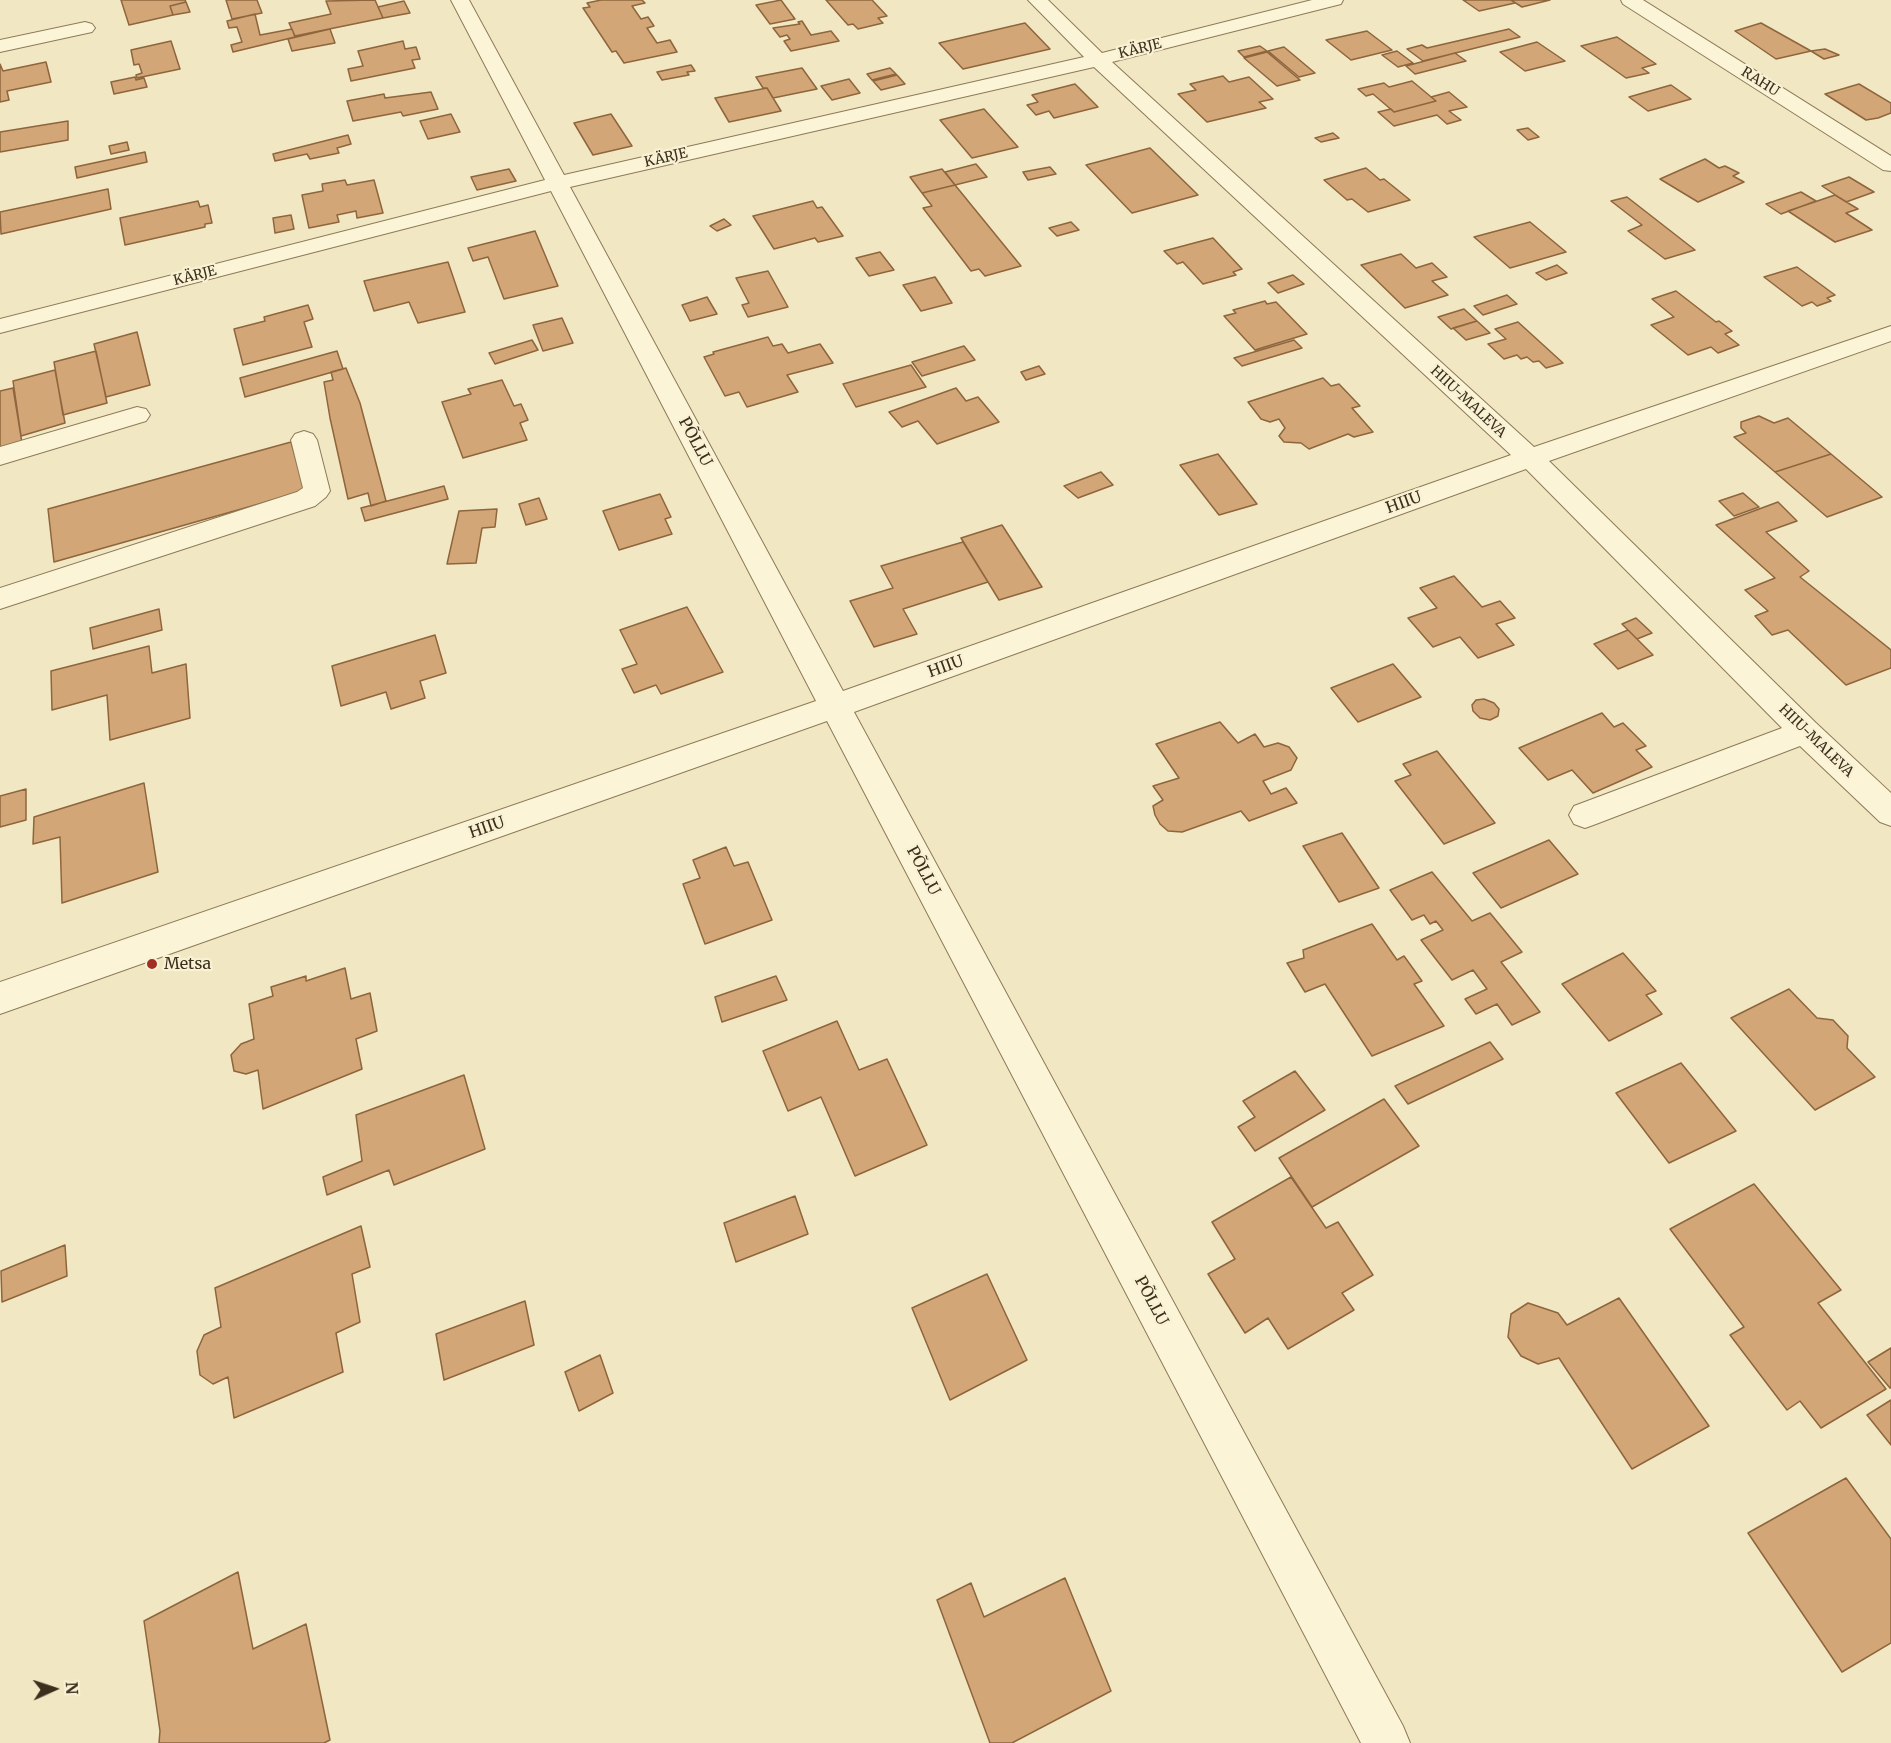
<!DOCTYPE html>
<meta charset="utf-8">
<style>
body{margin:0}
#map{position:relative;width:1891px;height:1743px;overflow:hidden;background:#f1e8c3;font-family:Merriweather,serif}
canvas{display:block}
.north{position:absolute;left:24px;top:1659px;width:60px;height:60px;-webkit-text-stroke:4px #f8f1d3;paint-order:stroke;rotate:87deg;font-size:16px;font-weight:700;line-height:24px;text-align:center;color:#3c2f1d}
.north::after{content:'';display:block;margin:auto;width:21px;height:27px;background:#3c2f1d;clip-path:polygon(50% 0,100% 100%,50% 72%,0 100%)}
</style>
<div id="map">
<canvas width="1891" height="1743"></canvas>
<div class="north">N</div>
</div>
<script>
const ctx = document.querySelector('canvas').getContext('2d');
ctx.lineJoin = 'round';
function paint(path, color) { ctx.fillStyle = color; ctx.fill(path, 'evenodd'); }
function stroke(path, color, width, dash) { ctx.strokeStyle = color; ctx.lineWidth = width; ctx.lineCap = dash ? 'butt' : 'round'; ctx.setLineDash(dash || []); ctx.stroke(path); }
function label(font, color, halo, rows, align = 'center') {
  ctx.font = font + ' Merriweather,serif'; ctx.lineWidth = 4.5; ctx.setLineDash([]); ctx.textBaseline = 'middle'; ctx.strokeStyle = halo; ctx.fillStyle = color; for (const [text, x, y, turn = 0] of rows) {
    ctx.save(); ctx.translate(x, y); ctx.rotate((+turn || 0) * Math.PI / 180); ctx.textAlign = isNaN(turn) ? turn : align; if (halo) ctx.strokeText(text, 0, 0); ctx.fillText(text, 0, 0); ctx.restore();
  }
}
const building = new Path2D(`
 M121,0H185L186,2L170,6L173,15L129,25Z
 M226,0H257L262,13L232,19Z
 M375,0L383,18L295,36L289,23L331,14L326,1Z
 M601,0H642L645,3L632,6L641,19L648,17L654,26L647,28L657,43L670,40L677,52L624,63L616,51L612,52L583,8L590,7L587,3Z
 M781,0L795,19L770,24L756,5Z
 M826,0H872L887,16L878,18L883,23L858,29L853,24L848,25Z
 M1463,0H1511L1515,3L1479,11Z
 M1511,0H1550L1522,7Z
 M404,1L410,13L383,18L378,7Z
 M186,2L190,12L173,15L170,6Z
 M255,14L260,35L292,29L295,37L233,52L231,45L242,42L237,27L229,28L227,21Z
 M802,21L811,35L831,31L839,41L791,51L784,41L790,39L787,35L780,37L773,28L800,24L798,22Z
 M1025,23L1050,49L963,69L939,43Z
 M1761,23L1811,51L1776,59L1735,31Z
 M330,29L335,43L292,51L288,39Z
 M1509,29L1520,37L1423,61L1407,49L1422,45L1427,48Z
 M1367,31L1392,50L1351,60L1326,40Z
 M1617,37L1656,64L1642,68L1649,73L1626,78L1581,46Z
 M171,41L180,69L137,78L136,75L142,73L139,64L134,65L131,50Z
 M403,41L405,49L416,47L420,59L412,60L415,68L351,81L348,69L363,66L358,51Z
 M1537,42L1565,61L1525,71L1500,52Z
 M1260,46L1267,51L1244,57L1238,51Z
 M1284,47L1315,73L1299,77L1268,51Z
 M1825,49L1839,55L1824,59L1811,51Z
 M1397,51L1413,63L1398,67L1382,55Z
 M1267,52L1300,80L1277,86L1244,58Z
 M1455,53L1466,61L1415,74L1406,66Z
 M46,62L51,82L7,91L9,100L0,102V64L3,71Z
 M691,65L695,71L687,72L689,75L662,80L657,72Z
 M802,68L817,89L773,98L767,88H763L756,77Z
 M890,68L896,74L872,80L867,74Z
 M897,75L905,84L881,90L873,81Z
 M1223,76L1229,82L1249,77L1273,99L1259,102L1266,108L1207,122L1178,94L1196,90L1190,84Z
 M135,77L136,80L144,78L147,87L114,94L111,82Z
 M849,79L860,93L832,100L821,86Z
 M1412,81L1436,101L1394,112L1373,94L1366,96L1358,89L1384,83L1389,87Z
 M1075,84L1098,107L1054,118L1049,111L1036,115L1027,105L1038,102L1032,95Z
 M1859,84L1891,103V113L1878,118L1866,120L1825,94Z
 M1671,85L1691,99L1648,111L1629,97Z
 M767,88L781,111L729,122L715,98Z
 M431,92L438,109L403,116L401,112L353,121L347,101L384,94L385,98Z
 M1449,92L1467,107L1449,111L1461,120L1447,124L1437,115L1394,126L1378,112L1391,109L1394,112L1436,101L1431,97Z
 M984,109L1018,147L972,158L940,120Z
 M451,114L460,132L428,139L420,121Z
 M611,114L632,146L593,155L574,123Z
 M68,121V140L0,152V132Z
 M1528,128L1539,137L1528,140L1517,130Z
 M1333,133L1339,138L1321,142L1315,138Z
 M348,135L351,144L337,148L339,153L310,159L307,154L275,161L273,154Z
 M127,142L129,150L111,154L109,146Z
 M1150,148L1198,195L1132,213L1086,165Z
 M145,152L147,162L77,178L75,167Z
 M1705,159L1719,168L1725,166L1739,173L1733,176L1744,182L1698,202L1660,179Z
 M976,164L987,177L955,185L945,172Z
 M1050,167L1056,174L1028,180L1023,172Z
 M1366,168L1380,180L1384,179L1410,200L1368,212L1352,199L1347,200L1324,180Z
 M509,169L516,181L477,190L471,177Z
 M942,169L955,185L922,193L910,177Z
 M1849,177L1874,192L1846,202L1822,186Z
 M345,180L347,185L374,180L383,213L357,218L356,211L337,215L339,222L309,228L302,195L323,191L322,184Z
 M955,185L1021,266L985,276L979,269L971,271L923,208L932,206L922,193Z
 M108,189L111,209L1,234L0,212Z
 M1801,192L1816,201L1781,214L1766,204Z
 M1835,195L1858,209L1846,213L1872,230L1835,242L1788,211Z
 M1627,197L1695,250L1665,259L1628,231L1642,225L1611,201Z
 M198,201L200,207L208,205L212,223L205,224V227L125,245L120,218Z
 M813,201L817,208L822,207L843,236L818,242L815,238L774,249L753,216Z
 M291,215L294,229L275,233L273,218Z
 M724,219L731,225L717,231L710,226Z
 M1071,222L1079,230L1057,236L1049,228Z
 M1530,222L1566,252L1510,268L1474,237Z
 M535,231L558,286L504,299L488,257L473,261L468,248Z
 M1213,238L1242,269L1233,272L1236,275L1203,284L1183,262L1177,264L1164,251Z
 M880,252L894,270L869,276L856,258Z
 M1401,254L1416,268L1432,263L1447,277L1432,281L1448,295L1405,308L1361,265Z
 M448,262L465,312L418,323L409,302L374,311L364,281Z
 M1557,265L1567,273L1546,280L1536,273Z
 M1797,267L1835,295L1827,298L1831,301L1817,306L1812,302L1802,306L1764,277Z
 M768,271L788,307L748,317L742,305L749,303L736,278Z
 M1293,275L1304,284L1278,293L1268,283Z
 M935,277L952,303L921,311L903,285Z
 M1676,291L1716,322L1719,321L1732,331L1725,334L1739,345L1718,353L1711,347L1688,355L1651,325L1674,317L1652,299Z
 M1507,295L1517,304L1483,315L1474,306Z
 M707,297L717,314L690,321L682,305Z
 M1265,301L1267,304L1276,302L1307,334L1255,350L1224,316L1236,313L1233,310Z
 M308,305L313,319L304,322L312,347L243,365L234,329L265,321L264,317Z
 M1464,309L1477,321L1451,329L1438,317Z
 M562,318L573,343L543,351L533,325Z
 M1477,321L1490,333L1466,340L1453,328Z
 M1518,322L1563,363L1546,368L1539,361L1533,362L1527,357L1521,359L1517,355L1504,359L1488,344L1506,339L1495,329Z
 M137,332L150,385L106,397L94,344Z
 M768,337L773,346L782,344L788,353L820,344L833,363L787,375L798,392L747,407L739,392L725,396L704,357L714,354L713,352Z
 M532,340L538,350L495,364L489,353Z
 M1294,340L1302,348L1242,366L1234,358Z
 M964,346L975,360L922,376L912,362Z
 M96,351L107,403L63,415L54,362Z
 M337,351L343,369L245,397L240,378Z
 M911,365L926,387L856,407L843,384Z
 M1039,366L1045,374L1026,380L1021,372Z
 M346,368L360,403L386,501L371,506L368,493L348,499L330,418L324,382L333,380L331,372Z
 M55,370L65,423L21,436L13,381Z
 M1323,378L1331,386L1339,384L1360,406L1352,408L1373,432L1354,437L1348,434L1309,449L1301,443L1284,442L1279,436L1285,428L1279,419L1270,422L1261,419L1248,402Z
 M502,380L514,406L521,404L528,420L520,423L527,440L463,458L442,402L471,394L468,389Z
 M13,388L22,443L0,449V391Z
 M956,388L966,401L978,397L999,422L937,444L918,421L902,427L889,412Z
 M1759,416L1774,423L1788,418L1831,454L1775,472L1734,437L1746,433L1741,428V422Z
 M291,442L305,491L54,562L48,509Z
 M1218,454L1257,504L1219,515L1180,465Z
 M1831,454L1882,497L1827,517L1775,472Z
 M1101,472L1113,485L1078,498L1064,486Z
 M444,486L448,499L365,521L361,508Z
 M1743,493L1759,507L1734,516L1719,501Z
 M660,494L671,517L665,519L672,534L619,550L603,511Z
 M539,498L547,519L526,525L519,504Z
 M1778,502L1797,521L1766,532L1809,571L1800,577L1891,650V668L1846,685L1788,630L1772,635L1755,616L1768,611L1745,590L1775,578L1716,525Z
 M497,509L495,527L482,528L476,563L447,564L459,511Z
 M1002,525L1042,587L999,600L961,538Z
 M963,542L988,582L903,609L917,634L874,647L850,601L893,588L881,566Z
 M1454,576L1482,607L1500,601L1515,618L1496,624L1514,645L1478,658L1460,637L1433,647L1408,618L1437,608L1420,588Z
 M687,607L723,672L661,694L656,685L634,693L622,669L637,664L620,630Z
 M159,609L162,630L93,649L90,628Z
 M1636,618L1652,633L1637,639L1622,624Z
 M1628,630L1653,655L1618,669L1594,644Z
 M435,635L446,673L420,681L425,698L391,709L386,692L341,706L332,666Z
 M149,646L152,673L186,664L190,718L110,740L107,695L52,710L51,671Z
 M1393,664L1421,697L1358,722L1331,688Z
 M1484,699L1494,703L1499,709L1498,716L1490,720L1480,718L1473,711L1472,705L1476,700Z
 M1602,713L1614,727L1623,723L1646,746L1636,750L1652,767L1593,793L1572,770L1548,780L1519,748Z
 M1220,722L1238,743L1255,734L1264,747L1278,743L1289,747L1297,758L1291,770L1263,781L1271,794L1286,788L1297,803L1249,821L1241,811L1182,832L1168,831L1160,824L1155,815L1153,806L1163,800L1153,786L1179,778L1156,744Z
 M1437,751L1495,823L1444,844L1395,781L1411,775L1403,764Z
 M144,783L158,872L62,903L60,837L33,844L34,817Z
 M26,789V820L0,827V796Z
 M1342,833L1379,888L1339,902L1303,846Z
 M1549,840L1578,874L1501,908L1473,873Z
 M726,847L734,866L748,862L772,920L705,944L683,884L700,878L693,860Z
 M1432,872L1472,921L1490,913L1522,952L1501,962L1540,1012L1512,1025L1497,1004L1476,1014L1465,999L1487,989L1473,970L1452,980L1421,940L1443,930L1436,921L1430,924L1424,915L1412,920L1390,890Z
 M1372,924L1397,960L1404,956L1422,981L1414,984L1444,1026L1372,1056L1325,984L1305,992L1287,963L1304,958L1303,950Z
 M1623,953L1656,991L1646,995L1662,1014L1609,1041L1562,984Z
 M345,968L351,999L370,993L377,1031L356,1039L362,1069L263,1109L258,1070L246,1074L234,1071L231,1055L241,1044L254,1039L249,1004L273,996L271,987L306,976V981Z
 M776,976L787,1000L722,1022L715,997Z
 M1789,989L1817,1018L1833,1020L1848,1036L1847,1048L1875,1077L1815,1110L1731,1018Z
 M837,1021L859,1070L887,1059L927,1145L855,1176L821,1097L788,1111L763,1051Z
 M1490,1042L1503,1059L1408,1104L1395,1086Z
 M1681,1063L1736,1131L1669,1163L1616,1093Z
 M1295,1071L1325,1110L1255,1151L1238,1127L1255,1117L1243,1101Z
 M464,1075L485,1149L394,1185L389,1170L327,1195L323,1177L362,1161L356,1115Z
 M1384,1099L1419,1146L1312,1207L1279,1158Z
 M1291,1177L1326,1228L1338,1222L1373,1275L1342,1293L1354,1310L1288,1349L1268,1318L1245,1333L1208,1274L1235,1259L1212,1222Z
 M1754,1184L1841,1290L1818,1303L1886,1389L1821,1428L1800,1401L1787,1410L1730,1335L1744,1327L1670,1229Z
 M795,1196L808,1234L736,1262L724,1223Z
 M361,1226L370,1267L352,1274L360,1322L336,1333L343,1372L234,1418L228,1377L213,1384L200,1375L197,1351L204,1335L221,1327L215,1288Z
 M65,1245L67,1276L2,1302L1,1271Z
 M987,1274L1027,1360L950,1400L912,1308Z
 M1619,1298L1709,1426L1632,1469L1559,1358L1538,1364L1521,1356L1508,1337L1511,1314L1528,1303L1558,1313L1567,1325Z
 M525,1301L534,1345L444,1380L436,1334Z
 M1891,1348V1388H1890L1868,1362Z
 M600,1355L613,1393L579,1411L565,1372Z
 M1891,1400V1445L1867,1415Z
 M1846,1478L1891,1539V1643L1842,1672L1748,1533Z
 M238,1572L253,1649L306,1624L330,1740L324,1743H159L160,1731L144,1621Z
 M1065,1578L1111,1691L1012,1743H990L937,1600L971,1583L984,1617Z`);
const minor = new Path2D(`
 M451,0H469L564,175L1084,57L1028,0H1048L1102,53L1312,0H1343L1341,4L1112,62L1534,447L1891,326V341L1549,461L1816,723L1891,793V826L1880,822L1800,746L1596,824L1585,828L1574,824L1569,815L1574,806L1782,728L1526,469L854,712L1403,1726L1410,1743H1361L827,721L0,1014V982L816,701L551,191L0,333V319L545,180ZM1094,67L1511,455L843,691L570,187Z
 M1621,0H1643L1891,156V171L1883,170L1623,4Z
 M85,22L92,24L95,28L92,32L0,52V40Z
 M137,407L146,409L150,415L146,421L0,465V447Z
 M304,431L313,434L317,440L330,491L326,497L315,506L0,609V588L297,492L303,488L291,440L295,434Z`);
const markers = [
 [152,964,6,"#a12f23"]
];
const farStreetnames = [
 ["KÄRJE",1140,49,-14],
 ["RAHU",1760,82,32],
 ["KÄRJE",666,158,-13],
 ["KÄRJE",195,276,-14],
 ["HIIU-MALEVA",1468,402,43],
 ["HIIU-MALEVA",1816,741,44]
];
const streetNames = [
 ["PÕLLU",695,442,62],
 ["HIIU",1404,503,-20],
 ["HIIU",946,667,-20],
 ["HIIU",487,828,-19],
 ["PÕLLU",923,871,62],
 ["PÕLLU",1151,1301,62]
];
const poiNames = [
 ["Metsa",164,964]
];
paint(building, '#d2a676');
stroke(building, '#8e653c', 1.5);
stroke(minor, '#8d7a58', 2);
paint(minor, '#fbf4d7');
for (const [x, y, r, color] of markers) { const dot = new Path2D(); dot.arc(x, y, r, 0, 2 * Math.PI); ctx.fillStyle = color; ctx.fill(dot); stroke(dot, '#f8f1d3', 2); }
label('14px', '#3c2f1d', '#f8f1d3', farStreetnames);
label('16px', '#3c2f1d', '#f8f1d3', streetNames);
label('16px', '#3c2f1d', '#f8f1d3', poiNames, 'left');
</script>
